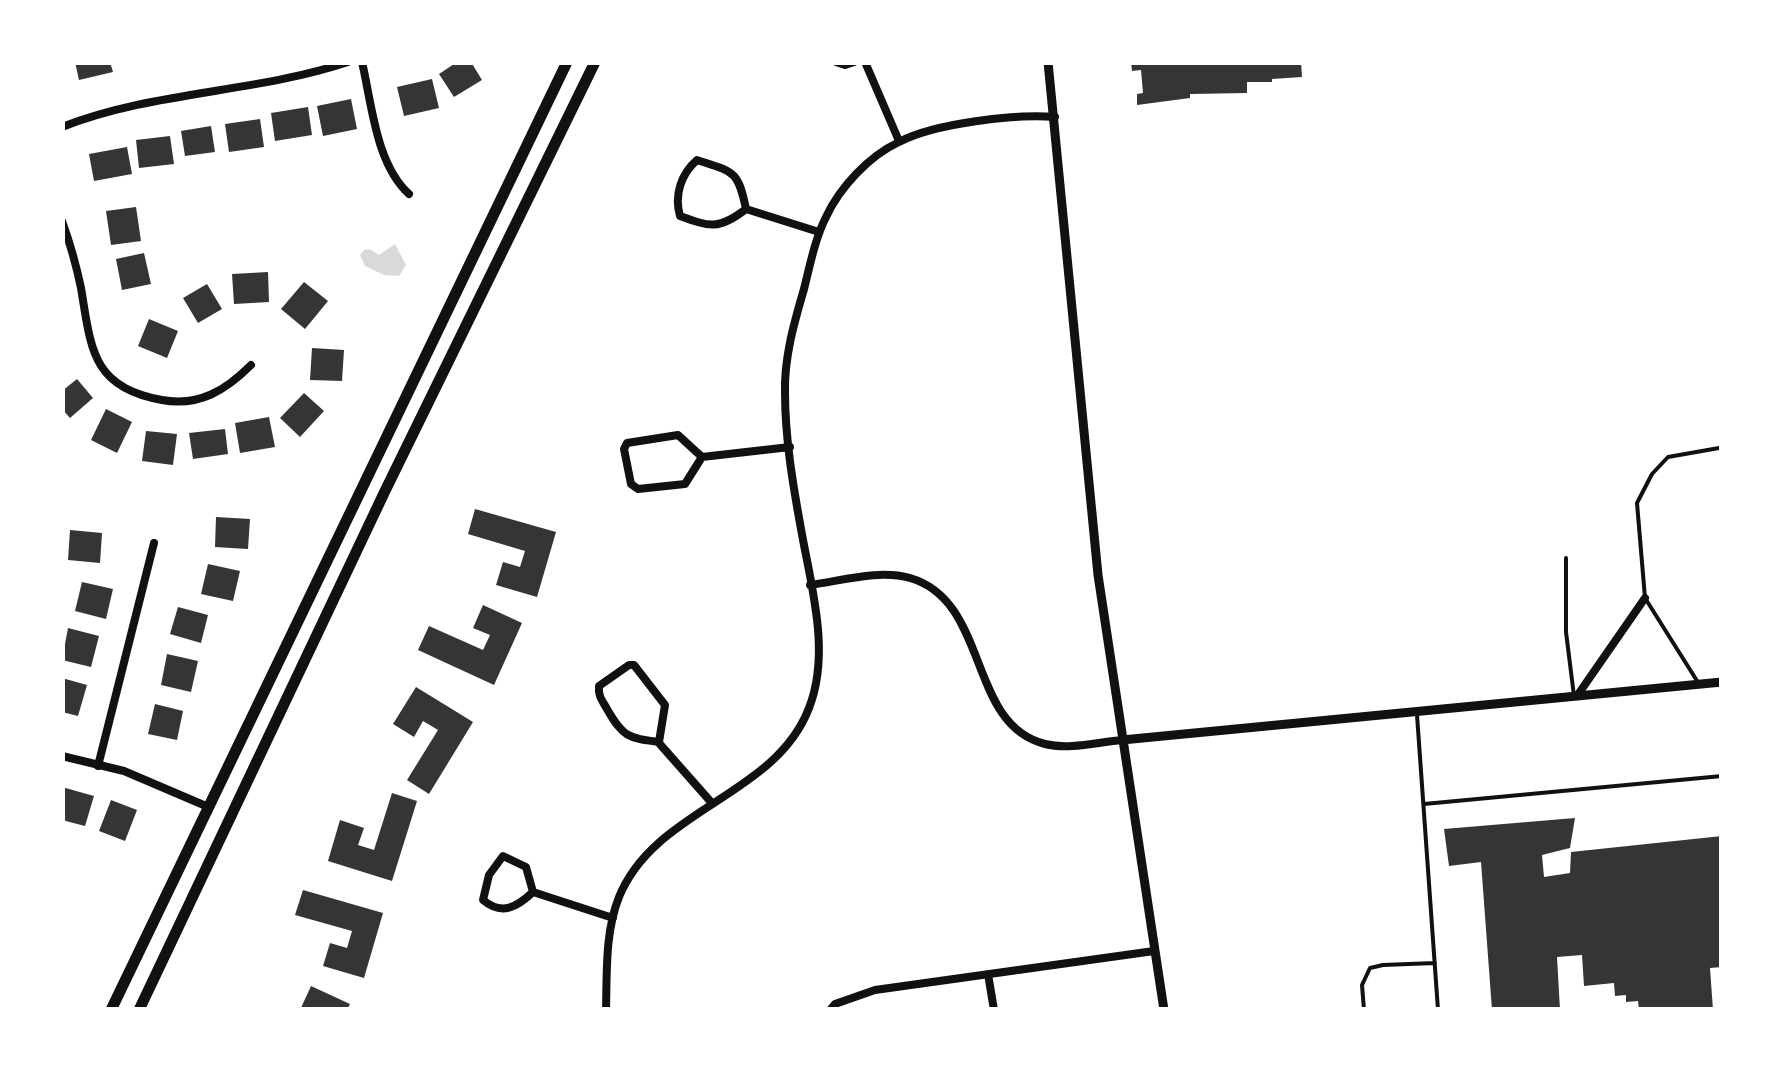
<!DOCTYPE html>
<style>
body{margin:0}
#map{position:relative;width:1784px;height:1072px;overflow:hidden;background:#fff;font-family:"IBM Plex Sans",sans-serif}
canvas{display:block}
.frame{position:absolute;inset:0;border:65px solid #fff;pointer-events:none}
</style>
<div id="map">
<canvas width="1784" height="1072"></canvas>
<div class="frame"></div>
</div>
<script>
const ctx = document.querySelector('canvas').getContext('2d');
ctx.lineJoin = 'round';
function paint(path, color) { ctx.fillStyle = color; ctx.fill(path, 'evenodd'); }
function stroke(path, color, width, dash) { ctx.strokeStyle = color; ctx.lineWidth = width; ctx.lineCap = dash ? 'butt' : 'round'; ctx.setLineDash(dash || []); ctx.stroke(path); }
const water = new Path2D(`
 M395,244L406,265L399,276L384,275L365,266L360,255L364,250L370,249L379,255Z`);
const building = new Path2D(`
 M75,62H110L113,72L79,80Z
 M457,62H471L482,80L454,97L439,74Z
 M1131,62H1301L1302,77L1272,79V82H1247V93L1190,94V98L1137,105V94L1143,93L1141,70L1132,71Z
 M432,79L439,108L404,116L397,87Z
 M351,99L357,129L323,136L317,106Z
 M308,107L312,135L275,141L271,113Z
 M260,119L264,147L229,152L225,124Z
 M211,126L215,152L185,156L181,131Z
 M170,136L174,164L139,168L136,140Z
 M127,147L132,174L94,181L89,154Z
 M136,207L141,241L111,245L106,211Z
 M144,253L151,284L122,290L116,259Z
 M268,272L269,302L234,304L232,274Z
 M304,282L328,301L305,329L281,309Z
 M207,284L222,309L198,323L183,298Z
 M149,319L178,331L167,358L138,346Z
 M312,348L344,350L342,381L310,380Z
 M77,379L93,398L70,418L62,409V391Z
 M304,393L324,411L300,437L280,418Z
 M106,409L132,422L117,453L91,440Z
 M269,417L275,447L240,453L235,423Z
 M225,429L228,454L193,459L189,433Z
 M146,431L177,434L173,465L142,461Z
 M475,509L556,532L537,597L496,585L503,562L520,567L525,551L468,534Z
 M216,517L250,519L248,549L215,547Z
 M70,530L102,533L100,563L68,560Z
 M208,564L240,571L233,601L201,594Z
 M82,582L113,589L106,619L75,611Z
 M483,605L522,623L494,685L418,650L429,626L483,650L490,635L473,628Z
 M178,607L208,615L201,643L170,634Z
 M68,628L99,636L91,667L62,660Z
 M167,654L198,661L191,692L161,685Z
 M62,678L87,685L78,716L62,712Z
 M416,687L473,722L429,794L407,780L438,730L423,721L414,737L393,724Z
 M155,704L183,711L177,740L148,734Z
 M62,787L94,796L85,826L62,820Z
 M392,793L417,801L392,881L328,861L340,820L364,828L358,845L374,850Z
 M111,800L137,810L125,841L99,831Z
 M1575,818L1570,848L1542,855L1544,877L1570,873L1571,852L1722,836V967L1710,968L1713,1010H1639L1638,1001L1626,1002V995L1615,996L1614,983L1584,986L1582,955L1557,957L1560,1010H1492L1481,862L1449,866L1444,829Z
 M303,890L383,913L364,978L323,966L330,943L347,948L352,931L295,915Z
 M311,986L350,1004L347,1010H300Z`);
const service = new Path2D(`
 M1566,558V632L1574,696
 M1699,684L1645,598L1637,503L1652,474L1668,457L1719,448
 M1417,715L1438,1010
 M1424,804L1722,776
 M1364,1010L1362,985L1370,968L1383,965L1435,963`);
const minor = new Path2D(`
 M362,62C372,105 376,164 409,194
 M836,62L845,65L854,62
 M865,62L899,141
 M62,127C153,91 255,93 348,62
 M697,160C734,172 738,170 746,209C719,230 710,227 680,216C674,195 681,174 697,160Z
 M746,209L819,232
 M62,221C70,243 76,264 81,288C91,347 91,388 162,400C199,407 226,390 251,365
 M678,435L702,457L685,484L638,489L631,484L624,449L627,443Z
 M702,457L790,447
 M810,585C841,581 879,569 910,578C990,601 967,725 1045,744C1069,750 1098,742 1122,740
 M629,665H634L665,705L659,742C628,738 623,737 607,709C602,700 598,696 599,686Z
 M1577,696L1645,598
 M658,742L711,802
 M62,756L124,771L206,806
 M98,766L154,543
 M503,856L526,867L533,892C517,907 502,916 483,900L489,875Z
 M533,892L613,918
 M988,974L994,1010
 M606,1010C607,972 605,932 619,897C655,808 775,797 809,708C831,652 811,586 801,529C793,485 785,438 785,393C784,358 794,323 804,289C810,265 815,239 826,217C840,187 869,156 899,142C935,123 1015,114 1055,117
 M830,1010L835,1004L875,990L1154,951`);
const tertiary = new Path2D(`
 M1048,62L1098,575L1164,1010
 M1122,740L1722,682`);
const primary = new Path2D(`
 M111,1010L567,62
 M139,1010L385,491L595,62`);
paint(water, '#d9d9d9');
paint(building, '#353535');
stroke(service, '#111', 4);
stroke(minor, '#111', 8);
stroke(tertiary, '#111', 9);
stroke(primary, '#111', 11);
</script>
